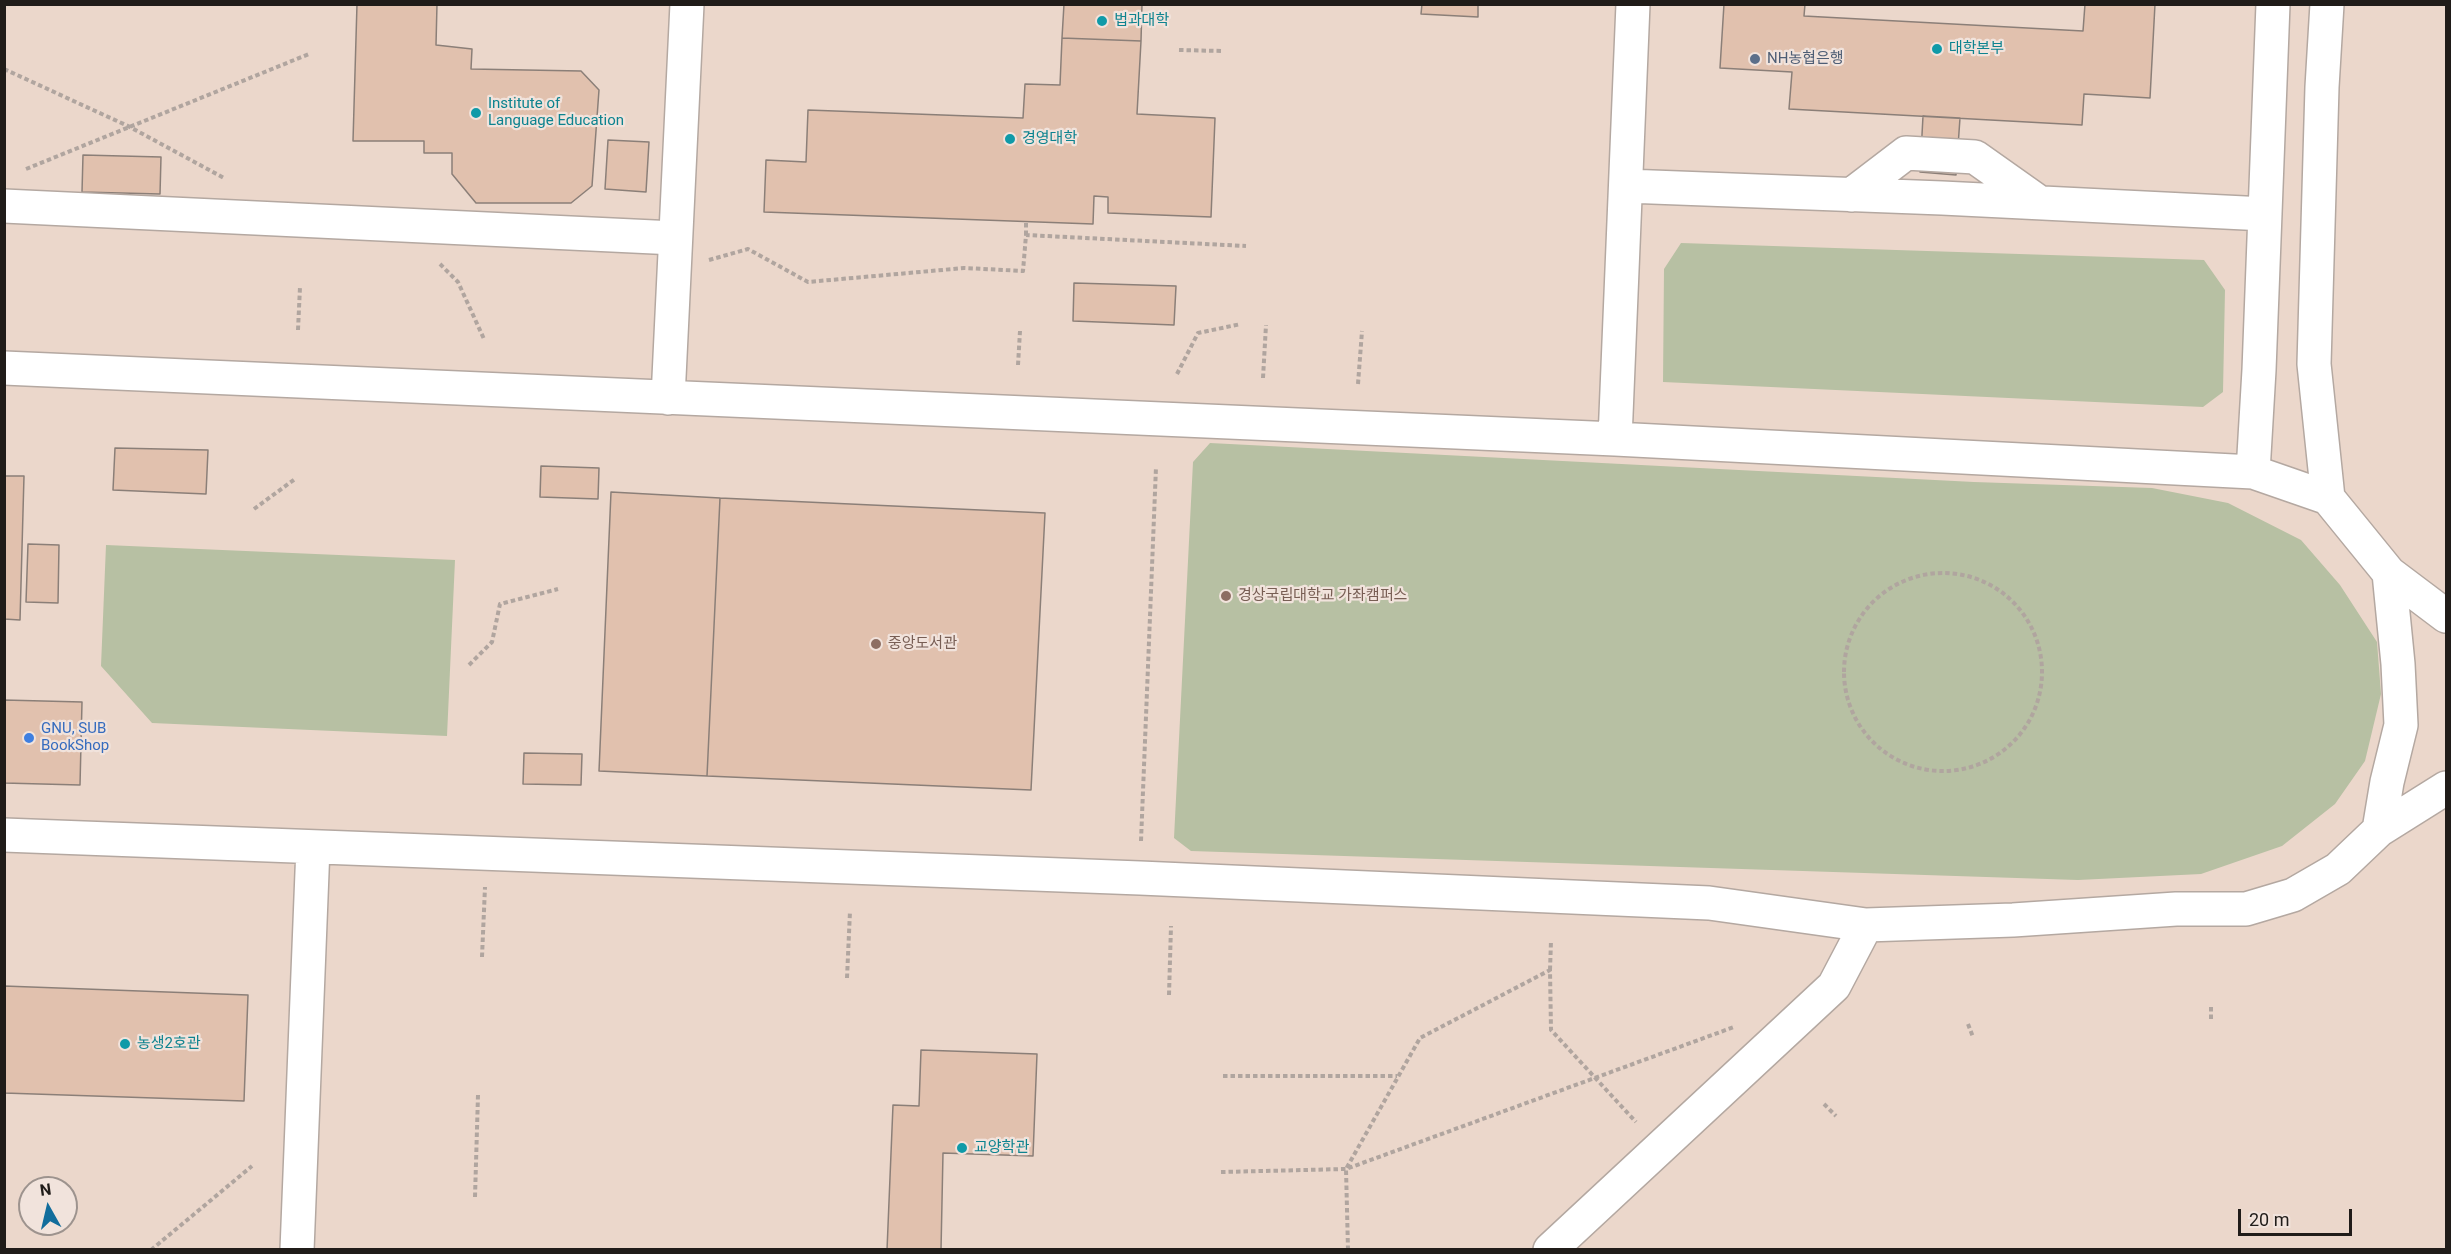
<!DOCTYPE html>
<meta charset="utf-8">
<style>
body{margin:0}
#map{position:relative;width:2451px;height:1254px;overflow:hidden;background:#f1e3dc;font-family:Roboto,sans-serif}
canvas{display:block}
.frame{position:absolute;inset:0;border:6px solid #201c19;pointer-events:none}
.north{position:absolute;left:18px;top:1176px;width:60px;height:60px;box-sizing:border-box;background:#f1e3dc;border:2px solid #9d938e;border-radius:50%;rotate:352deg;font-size:16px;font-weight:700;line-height:24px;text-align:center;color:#201c19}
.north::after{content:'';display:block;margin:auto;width:21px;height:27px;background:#126d9c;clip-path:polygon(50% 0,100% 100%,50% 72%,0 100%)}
.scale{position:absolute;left:2238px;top:1209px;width:114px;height:27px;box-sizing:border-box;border:3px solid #201c19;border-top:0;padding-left:8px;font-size:18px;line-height:21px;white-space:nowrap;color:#201c19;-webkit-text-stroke:4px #f1e3dc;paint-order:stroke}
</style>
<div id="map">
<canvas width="2451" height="1254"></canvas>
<div class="frame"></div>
<div class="north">N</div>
<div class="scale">20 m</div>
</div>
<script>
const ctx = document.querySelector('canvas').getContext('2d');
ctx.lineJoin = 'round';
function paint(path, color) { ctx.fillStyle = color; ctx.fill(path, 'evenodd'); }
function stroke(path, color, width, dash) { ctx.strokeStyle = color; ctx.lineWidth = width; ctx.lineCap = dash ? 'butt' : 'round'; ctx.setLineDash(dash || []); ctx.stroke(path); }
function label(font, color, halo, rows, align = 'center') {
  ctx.font = font + ' Roboto,"Noto Sans KR",sans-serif'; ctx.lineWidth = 4.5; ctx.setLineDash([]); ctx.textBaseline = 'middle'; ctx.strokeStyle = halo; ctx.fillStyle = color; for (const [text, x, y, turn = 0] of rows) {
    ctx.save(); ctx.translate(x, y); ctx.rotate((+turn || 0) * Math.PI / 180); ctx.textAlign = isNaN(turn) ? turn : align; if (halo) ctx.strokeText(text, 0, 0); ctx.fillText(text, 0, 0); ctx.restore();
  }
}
const built = new Path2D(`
 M5,5H2446V1249L5,1250ZM30,1188H66V1224H30Z`);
const green = new Path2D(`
 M1681,243L2204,260L2225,290L2223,392L2203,407L1663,382L1664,269Z
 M1210,443L1974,482L2152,488L2228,503L2301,540L2340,585L2377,642L2381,694L2365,761L2335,804L2282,846L2201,874L2078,880L1191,851L1174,838L1193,462Z
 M106,545L455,560L447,736L152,723L101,666Z`);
const building = new Path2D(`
 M357,4H437L436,45L472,49L471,69L581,71L599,90L592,186L571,203H476L452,174V153H424V141H353Z
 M1064,4H1142L1141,41L1062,38Z
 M1422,4H1478V17L1421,14Z
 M1724,4H1805L1804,16L2083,31L2085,4H2155L2150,98L2084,94L2082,125L1789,109L1792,72L1720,68Z
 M1062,38L1141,41L1137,114L1215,118L1211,217L1108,213V197L1094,196L1093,224L764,212L766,160L806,162L808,110L1023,118L1025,84L1060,85Z
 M1923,116L1960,118L1956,175L1920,172Z
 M608,140L649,142L646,192L605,189Z
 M83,155L161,157L160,194L82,192Z
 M1074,283L1176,286L1174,325L1073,321Z
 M115,448L208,450L206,494L113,490Z
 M541,466L599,468L598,499L540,497Z
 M4,476H24L20,620L4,619Z
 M611,492L720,498L707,776L599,771Z
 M720,498L1045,513L1031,790L707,776Z
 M28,544L59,545L58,603L26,602Z
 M4,700L82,702L80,785L4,783Z
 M524,753L582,754L581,785L523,784Z
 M4,986L248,995L244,1101L4,1093Z
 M921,1050L1037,1054L1033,1156L943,1153L941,1250H887L893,1105L919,1106Z`);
const path = new Path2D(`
 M1179,50L1222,51
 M4,69L128,126L224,178
 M26,169L309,54
 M1026,235V222
 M709,260L748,249L808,282L964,268L1023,271L1026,235L1246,246
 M440,264L458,282L484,339
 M298,330L300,287
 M1018,365L1020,331
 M1177,374L1198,333L1241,324
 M1263,378L1266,325
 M1358,384L1362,331
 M254,509L295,479
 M1844 672a99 99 0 1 1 198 0a99 99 0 1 1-198 0Z
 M469,665L492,642L500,604L558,589
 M1141,841L1156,467
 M482,957L485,887
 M1550,970L1551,941
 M847,978L850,911
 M1169,995L1171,926
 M2211,1007V1021
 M1968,1024L1973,1037
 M1223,1076H1397
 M1824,1104L1836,1116
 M1221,1172L1346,1169L1734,1027
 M475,1197L478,1095
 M151,1250L252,1166
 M1348,1250L1346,1169L1420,1038L1550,970L1551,1030L1636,1122`);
const minor = new Path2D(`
 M2327,4L2322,87L2314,364L2328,498
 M1626,186L1942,198L2265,214
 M1851,195L1906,153L1975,157L2040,203
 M4,206L675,238
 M4,368L1615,439L2253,472L2328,498L2389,573L2446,616
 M668,398L687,4
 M1615,439L1633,4
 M2253,472L2259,370L2273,4
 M2379,830L2387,782L2401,725L2398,664L2389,573
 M4,835L1140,878L1709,903L1866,925L2013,920L2176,909H2246L2293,895L2338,869L2379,830L2446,788
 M297,1250L313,847
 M1550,1250L1834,986L1866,925`);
const markers = [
 [1102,21,6,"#0f9aa8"],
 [1937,49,6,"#0f9aa8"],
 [1755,59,6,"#5c6f8a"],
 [476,113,6,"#0f9aa8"],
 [1010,139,6,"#0f9aa8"],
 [1226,596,6,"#8d6e63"],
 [876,644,6,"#8d6e63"],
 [29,738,6,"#3f7fe0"],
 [125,1044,6,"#0f9aa8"],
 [962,1148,6,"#0f9aa8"]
];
const cultureNames = [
 ["법과대학",1114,21],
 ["대학본부",1949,49],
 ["Institute of",488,104],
 ["Language Education",488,121],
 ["경영대학",1022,139],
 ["농생2호관",137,1044],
 ["교양학관",974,1148]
];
const serviceNames = [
 ["NH농협은행",1767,59]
];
const educationNames = [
 ["경상국립대학교 가좌캠퍼스",1238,596],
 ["중앙도서관",888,644]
];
const shopNames = [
 ["GNU, SUB",41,729],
 ["BookShop",41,746]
];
paint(built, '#ebd7cb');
paint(green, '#b7c0a3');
paint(building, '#e1c1ae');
stroke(building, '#8b7f78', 1.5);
stroke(minor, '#b4a8a1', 36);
stroke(path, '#b0a59f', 4, [4.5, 3]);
stroke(minor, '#fff', 33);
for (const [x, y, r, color] of markers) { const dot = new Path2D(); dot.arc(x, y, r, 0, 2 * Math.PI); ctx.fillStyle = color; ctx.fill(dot); stroke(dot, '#f1e3dc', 2); }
label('15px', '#0d838f', '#f1e3dc', cultureNames, 'left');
label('15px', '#4e5e75', '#f1e3dc', serviceNames, 'left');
label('15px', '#785e54', '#f1e3dc', educationNames, 'left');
label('15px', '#366cbe', '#f1e3dc', shopNames, 'left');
</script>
